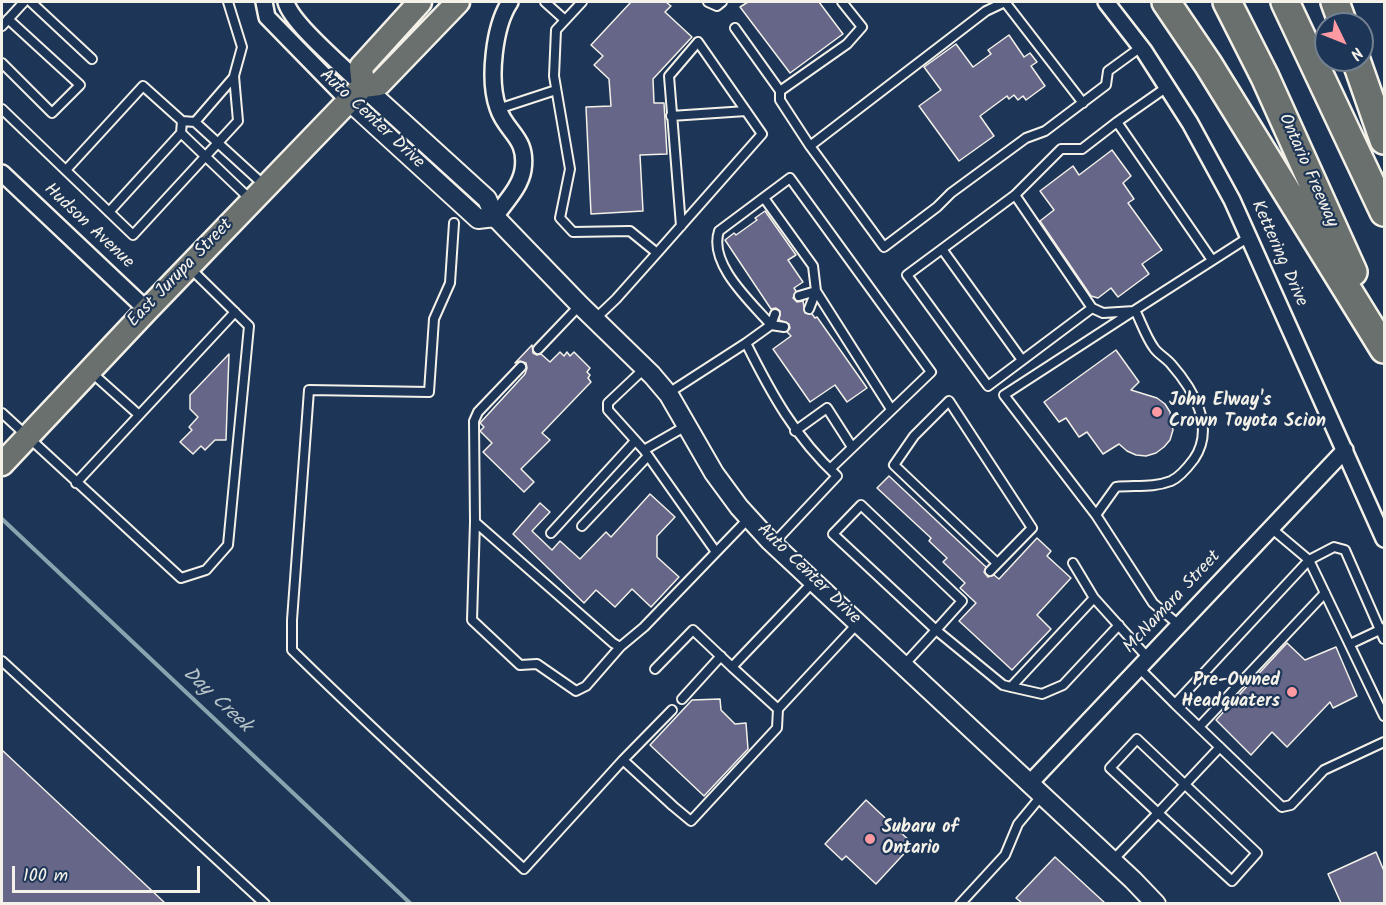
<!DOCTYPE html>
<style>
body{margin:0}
#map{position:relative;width:1386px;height:905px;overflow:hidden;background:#1d3557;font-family:Kalam,sans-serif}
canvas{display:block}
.frame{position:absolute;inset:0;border:3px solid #f4f1e8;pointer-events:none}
.north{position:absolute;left:1314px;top:12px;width:60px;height:60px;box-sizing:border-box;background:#1d3557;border:2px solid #738091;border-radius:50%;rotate:133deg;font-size:16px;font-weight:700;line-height:24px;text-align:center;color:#f4f1e8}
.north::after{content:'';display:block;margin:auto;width:21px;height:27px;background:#ff9aa2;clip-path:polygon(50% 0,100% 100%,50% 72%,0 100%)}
.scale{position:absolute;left:12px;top:866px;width:188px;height:27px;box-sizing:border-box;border:3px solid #f4f1e8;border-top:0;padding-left:8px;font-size:18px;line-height:21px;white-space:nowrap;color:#f4f1e8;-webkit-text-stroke:4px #1d3557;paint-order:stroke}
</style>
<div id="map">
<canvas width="1386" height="905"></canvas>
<div class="frame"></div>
<div class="north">N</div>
<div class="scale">100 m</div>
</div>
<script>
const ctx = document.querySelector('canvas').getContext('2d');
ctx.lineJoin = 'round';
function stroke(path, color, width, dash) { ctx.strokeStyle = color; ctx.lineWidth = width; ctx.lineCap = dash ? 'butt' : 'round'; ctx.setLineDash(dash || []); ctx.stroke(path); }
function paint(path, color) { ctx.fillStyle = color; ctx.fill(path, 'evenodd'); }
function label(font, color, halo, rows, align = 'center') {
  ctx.font = font + ' Kalam,sans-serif'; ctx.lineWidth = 4.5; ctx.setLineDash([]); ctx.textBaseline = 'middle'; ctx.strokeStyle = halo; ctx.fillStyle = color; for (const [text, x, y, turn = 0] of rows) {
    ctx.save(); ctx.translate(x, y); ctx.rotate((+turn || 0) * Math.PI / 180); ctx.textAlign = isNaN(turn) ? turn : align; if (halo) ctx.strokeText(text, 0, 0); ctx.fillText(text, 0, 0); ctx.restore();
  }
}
const stream = new Path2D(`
 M2,519L411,904`);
const building = new Path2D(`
 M631,2H666L671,6L665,12L692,37L653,79L654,103H664L667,154L640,155L643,211L591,214L586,107L611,106L609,79L594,65L603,56L591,45Z
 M748,2H819L843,34L790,73L740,7Z
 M1009,35L1024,57L1030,53L1037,62L1031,66L1045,86L1026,100L1023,96L1018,100L1014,95L1009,99L1007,96L980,116L994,136L959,161L919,106L941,90L924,67L956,44L973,67L991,54L988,50Z
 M1112,150L1131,176L1123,183L1134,199L1128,203L1162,250L1142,264L1149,274L1118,297L1111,288L1098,298L1091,296L1040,221L1054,210L1040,191L1073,166L1079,175Z
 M765,211L796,255L788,260L803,282L794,288L796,291L793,298L797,302L803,301L805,313L812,314L815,318L817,317L867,388L847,402L835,385L810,402L773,349L791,336L787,332L790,328L789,324L779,320L780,311L776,308L771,309L725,240L734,233L736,235L757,220L755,218Z
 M532,345L533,353L537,355L541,354L550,362L560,352L564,356L567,352L570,356L574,352L590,368L587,372L590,375L588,378L591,382L542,433L550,440L521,469L534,482L524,492L483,452L492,443L480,431L484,427L480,423L525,374L527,368L526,363L520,361L515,363Z
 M1116,350L1139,382L1131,390L1157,398L1165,404L1170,412L1173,430L1170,440L1164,447L1156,453L1146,456L1136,455L1127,451L1119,444L1103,454L1087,432L1079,437L1066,418L1059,422L1044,402Z
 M229,354L226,440H215L205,450L201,446L193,454L180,442L192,430L189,427L198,417L190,409V395Z
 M889,476L986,567L984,572L988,577L994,575L999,579L1037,538L1051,551L1047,556L1071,578L1037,615L1051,629L1012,670L959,621L976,603L960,588L965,583L943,562L947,558L929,541L931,538L877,488Z
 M650,494L675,517L657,536V557L679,577L651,607L632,589L615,607L596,590L584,603L513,534L540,503L550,512L532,531L552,550L560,541L580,559L606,532L611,537Z
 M1287,643L1305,660L1336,647L1357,696L1333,708L1330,702L1287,747L1272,732L1251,755L1216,720Z
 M720,699L721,710L735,724L746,723L748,749L704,796L650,745L692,700Z
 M2,750L165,903H2Z
 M866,800L913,844L876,884L846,856L842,860L825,844Z
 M1376,852L1384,871V903H1341L1328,874Z
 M1055,857L1105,903H1022L1016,898Z`);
const service = new Path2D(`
 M31,2L92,59
 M545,2L565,20
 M582,2L556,30L554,76L570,169L560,218L573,232L630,231L657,253L616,299L595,319
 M708,2L717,6L722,2
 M1005,2L1083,103
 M2,26L24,2
 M735,28L780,91V100L810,146L884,247L937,207L951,193L1026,138L1045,131L1106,85L1108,71L1141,47
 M2,63L52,113L80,85L8,19
 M1167,87L1117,122L1212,260
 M780,91L847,44L862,27L842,2
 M2,109L133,235L238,121L234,76L242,47L228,2
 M498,109L556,90
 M671,116L746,111
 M182,121L181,133L251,200
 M195,122L234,77
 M810,146L986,11L1005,2
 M66,170L143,86L182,121L195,122L264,185
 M1015,195L1092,308L1103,313L1134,311
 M764,198L813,266L816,291L891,409
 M109,212L181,133
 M454,223L450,283L434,319L429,392L309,390L292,620V650C367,724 446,796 524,869L623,760
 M942,249L1022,360
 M657,253L762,134L698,42L669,76L681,226
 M799,296L816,291
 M1092,308L988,386L907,275L1015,195L1061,149H1082L1117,122
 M809,309L816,291
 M775,314L771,325L784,327
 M746,343L771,325C751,302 708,264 719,231L790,178L931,372L830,469
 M538,349L580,305
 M521,367L478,412L474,421L475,522L613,643L620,647L644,627L749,518
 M644,369L608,403V410L644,450L716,552
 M91,372L139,415
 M667,394L746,343C771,393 795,437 837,476L774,543
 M2,413L181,578L206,570L228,545L249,326L191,269
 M795,431L827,408L852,447
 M644,450L686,426
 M76,483L235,312
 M861,505L962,601L936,630L833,534Z
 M1096,515L1004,395L1135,310
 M475,522L472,620L520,665L537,664L576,691L586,686L620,647
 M582,526L648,456
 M1271,528L1309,560L1384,716
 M551,533L635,441
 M1073,563L1094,598
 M990,571L1032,528L949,401L914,436L894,465L997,563
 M813,582L732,667L778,709L858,623
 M1179,625L1153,603L1096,515L1116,487C1134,485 1153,488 1171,481C1180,477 1188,467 1194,459C1216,427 1193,389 1171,364C1166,358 1158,354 1154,348C1146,337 1141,322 1135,310L1249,237
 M1384,639L1345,550L1334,547L1309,560L1175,704L1282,807L1291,805L1324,770L1384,742
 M1350,644L1384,628
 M2,661L265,904
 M903,666L936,630L1003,685L1011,687L1094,598L1148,658
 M1139,668L1175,704
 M655,669L693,630L732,667
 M1011,687L1042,694L1063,685L1119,625
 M682,699L721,656
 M672,710L623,760L673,806L691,821L777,728L778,709
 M1199,727L1325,593
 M1113,860L1158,813L1232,881L1257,853L1137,739L1110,768L1158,813L1220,747
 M960,904L1005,855L1018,824L1042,795`);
const minor = new Path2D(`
 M264,2L267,17L349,101
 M286,2C291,23 345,68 363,86
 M1106,2L1144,51L1190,123L1232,200L1384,539
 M2,173L147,310
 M495,217C505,202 520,188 523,170C528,137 506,133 498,108C488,80 494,26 510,2
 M1029,784L1345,450`);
const tertiary = new Path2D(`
 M363,86L487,199L495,217L580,305L652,375L669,395L714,473L739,507L770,541L1133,880L1156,904
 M349,101L478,219L495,217`);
const primary = new Path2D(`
 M363,86L361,67L420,2
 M2,464L147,310L363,86L379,84L458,2`);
const motorway = new Path2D(`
 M1166,2L1208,64L1384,349
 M1227,2L1265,77L1353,272
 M1285,2L1384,212
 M1335,2L1343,24
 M1356,60L1384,140`);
const markers = [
 [1157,412,6,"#ff9aa2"],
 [1292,692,6,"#ff9aa2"],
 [870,839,6,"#ff9aa2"]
];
const streetNames = [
 ["Auto Center Drive",371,120,43],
 ["Ontario Freeway",1307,171,66],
 ["Hudson Avenue",88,227,43],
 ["Kettering Drive",1278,254,66],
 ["East Jurupa Street",181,274,-46],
 ["Auto Center Drive",808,575,44],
 ["McNamara Street",1173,603,-47]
];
const poiNames = [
 ["John Elway's",1169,402],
 ["Crown Toyota Scion",1169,423],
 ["Pre-Owned",1280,682,"right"],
 ["Headquaters",1280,703,"right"],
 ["Subaru of",882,829],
 ["Ontario",882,850]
];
const waterNames = [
 ["Day Creek",216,701,43]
];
stroke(stream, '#8aa4af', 4);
paint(building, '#666689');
stroke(building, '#f4f1e8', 1.5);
stroke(service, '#f4f1e8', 12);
stroke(minor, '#f4f1e8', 20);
stroke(tertiary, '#f4f1e8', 22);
stroke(primary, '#f4f1e8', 27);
stroke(motorway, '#f4f1e8', 32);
stroke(service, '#1d3557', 8);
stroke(minor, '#1d3557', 15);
stroke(tertiary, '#1d3557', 18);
stroke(primary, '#6a706d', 22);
stroke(motorway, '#6a706d', 27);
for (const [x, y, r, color] of markers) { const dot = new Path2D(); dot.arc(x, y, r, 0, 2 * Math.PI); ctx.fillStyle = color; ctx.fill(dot); stroke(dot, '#1d3557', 2); }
label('18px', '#f4f1e8', '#1d3557', streetNames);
label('bold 18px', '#f4f1e8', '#1d3557', poiNames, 'left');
label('italic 20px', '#b6c4c7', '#1d3557', waterNames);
</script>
